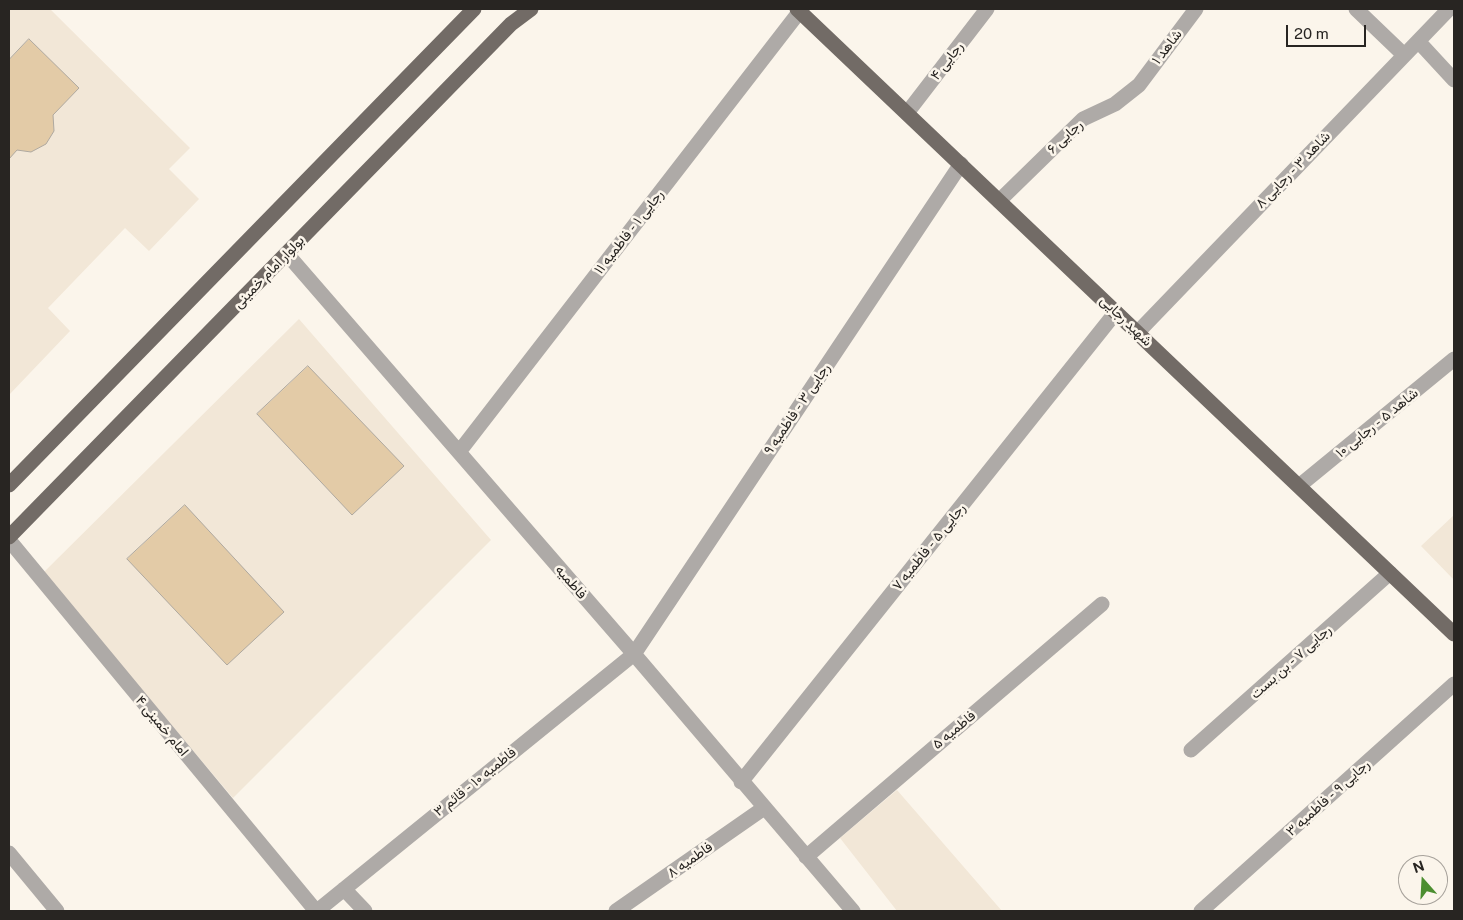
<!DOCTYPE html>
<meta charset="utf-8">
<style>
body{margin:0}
#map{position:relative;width:1463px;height:920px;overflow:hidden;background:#fbf5eb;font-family:"Public Sans",sans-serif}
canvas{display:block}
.frame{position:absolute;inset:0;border:10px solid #282522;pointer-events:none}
.north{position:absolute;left:1398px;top:855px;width:50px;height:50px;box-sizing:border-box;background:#fbf5eb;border:1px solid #a7a29b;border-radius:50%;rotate:341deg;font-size:14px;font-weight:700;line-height:20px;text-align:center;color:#282522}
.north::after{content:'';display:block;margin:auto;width:18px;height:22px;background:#4c8e30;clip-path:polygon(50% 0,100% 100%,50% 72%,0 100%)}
.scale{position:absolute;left:1286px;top:25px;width:80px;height:22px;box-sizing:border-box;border:2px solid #282522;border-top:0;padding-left:6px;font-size:15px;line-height:18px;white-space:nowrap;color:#282522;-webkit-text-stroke:4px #fbf5eb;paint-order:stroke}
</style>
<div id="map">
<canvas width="1463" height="920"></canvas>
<div class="frame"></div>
<div class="north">N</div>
<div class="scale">20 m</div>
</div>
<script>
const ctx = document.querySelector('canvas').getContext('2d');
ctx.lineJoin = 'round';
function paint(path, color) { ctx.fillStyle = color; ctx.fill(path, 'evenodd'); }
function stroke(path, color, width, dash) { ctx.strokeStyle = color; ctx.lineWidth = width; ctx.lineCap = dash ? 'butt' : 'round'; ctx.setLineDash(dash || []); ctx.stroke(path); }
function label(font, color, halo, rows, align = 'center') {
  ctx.font = font + ' "Public Sans",Vazirmatn,sans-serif'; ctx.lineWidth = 5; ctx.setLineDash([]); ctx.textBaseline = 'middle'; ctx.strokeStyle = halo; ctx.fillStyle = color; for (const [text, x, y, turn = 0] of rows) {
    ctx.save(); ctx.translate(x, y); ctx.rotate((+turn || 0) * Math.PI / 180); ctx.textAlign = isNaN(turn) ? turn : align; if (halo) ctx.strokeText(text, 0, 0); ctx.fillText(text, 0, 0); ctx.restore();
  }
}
const built = new Path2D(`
 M9,9H50L190,148L169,169L199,199L149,251L125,228L48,308L70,331L9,395Z
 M299,319L491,540L233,798L43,573Z
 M1454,515V580L1421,546Z
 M897,790L1002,911H897L840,838Z`);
const building = new Path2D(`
 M29,39L79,88L53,115L54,131L46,144L31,152L17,150L9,159V60Z
 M308,366L404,466L352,515L257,414Z
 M185,505L284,612L227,665L127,559Z`);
const minor = new Path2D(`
 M1356,9L1404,55
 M1418,41L1454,80
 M907,113L987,9
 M999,201L1083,119L1115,104L1139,85L1196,9
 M287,254L634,654L853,911
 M1138,332L1449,9
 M459,452L800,11
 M1299,486L1454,359
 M9,540L316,911
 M1191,750L1390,573
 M741,782L1116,312
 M9,853L57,911
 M806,857L1102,604
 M344,889L365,911
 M317,911L634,654L961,164
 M616,911L764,808
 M1201,911L1454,684`);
const major = new Path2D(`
 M797,9L1454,634
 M9,485L474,9
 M9,537L511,24L531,9`);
const streetNames = [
 ["شاهد ۱",1167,47,-53],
 ["رجایی ۴",947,61,-53],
 ["رجایی ۶",1065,137,-43],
 ["شاهد ۳ - رجایی ۸",1293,170,-46],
 ["رجایی ۱ - فاطمیه ۱۱",629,232,-52],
 ["بولوار امام خمینی",269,272,-46],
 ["شهید رجایی",1126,321,44],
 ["رجایی ۳ - فاطمیه ۹",797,409,-56],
 ["شاهد ۵ - رجایی ۱۰",1377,423,-39],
 ["رجایی ۵ - فاطمیه ۷",929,547,-51],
 ["فاطمیه",571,582,49],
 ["رجایی ۷ - بن بست",1291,662,-42],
 ["امام خمینی ۴",162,726,50],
 ["فاطمیه ۵",954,730,-40],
 ["فاطمیه ۱۰ - قائم ۳",475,782,-39],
 ["رجایی ۹ - فاطمیه ۳",1328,798,-42],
 ["فاطمیه ۸",690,860,-35]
];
paint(built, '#f2e7d7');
paint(building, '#e3cba7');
stroke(building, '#afa9a0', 1);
stroke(minor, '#aeaaa7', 15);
stroke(major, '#726b66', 15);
label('14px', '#282522', '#fbf5eb', streetNames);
</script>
